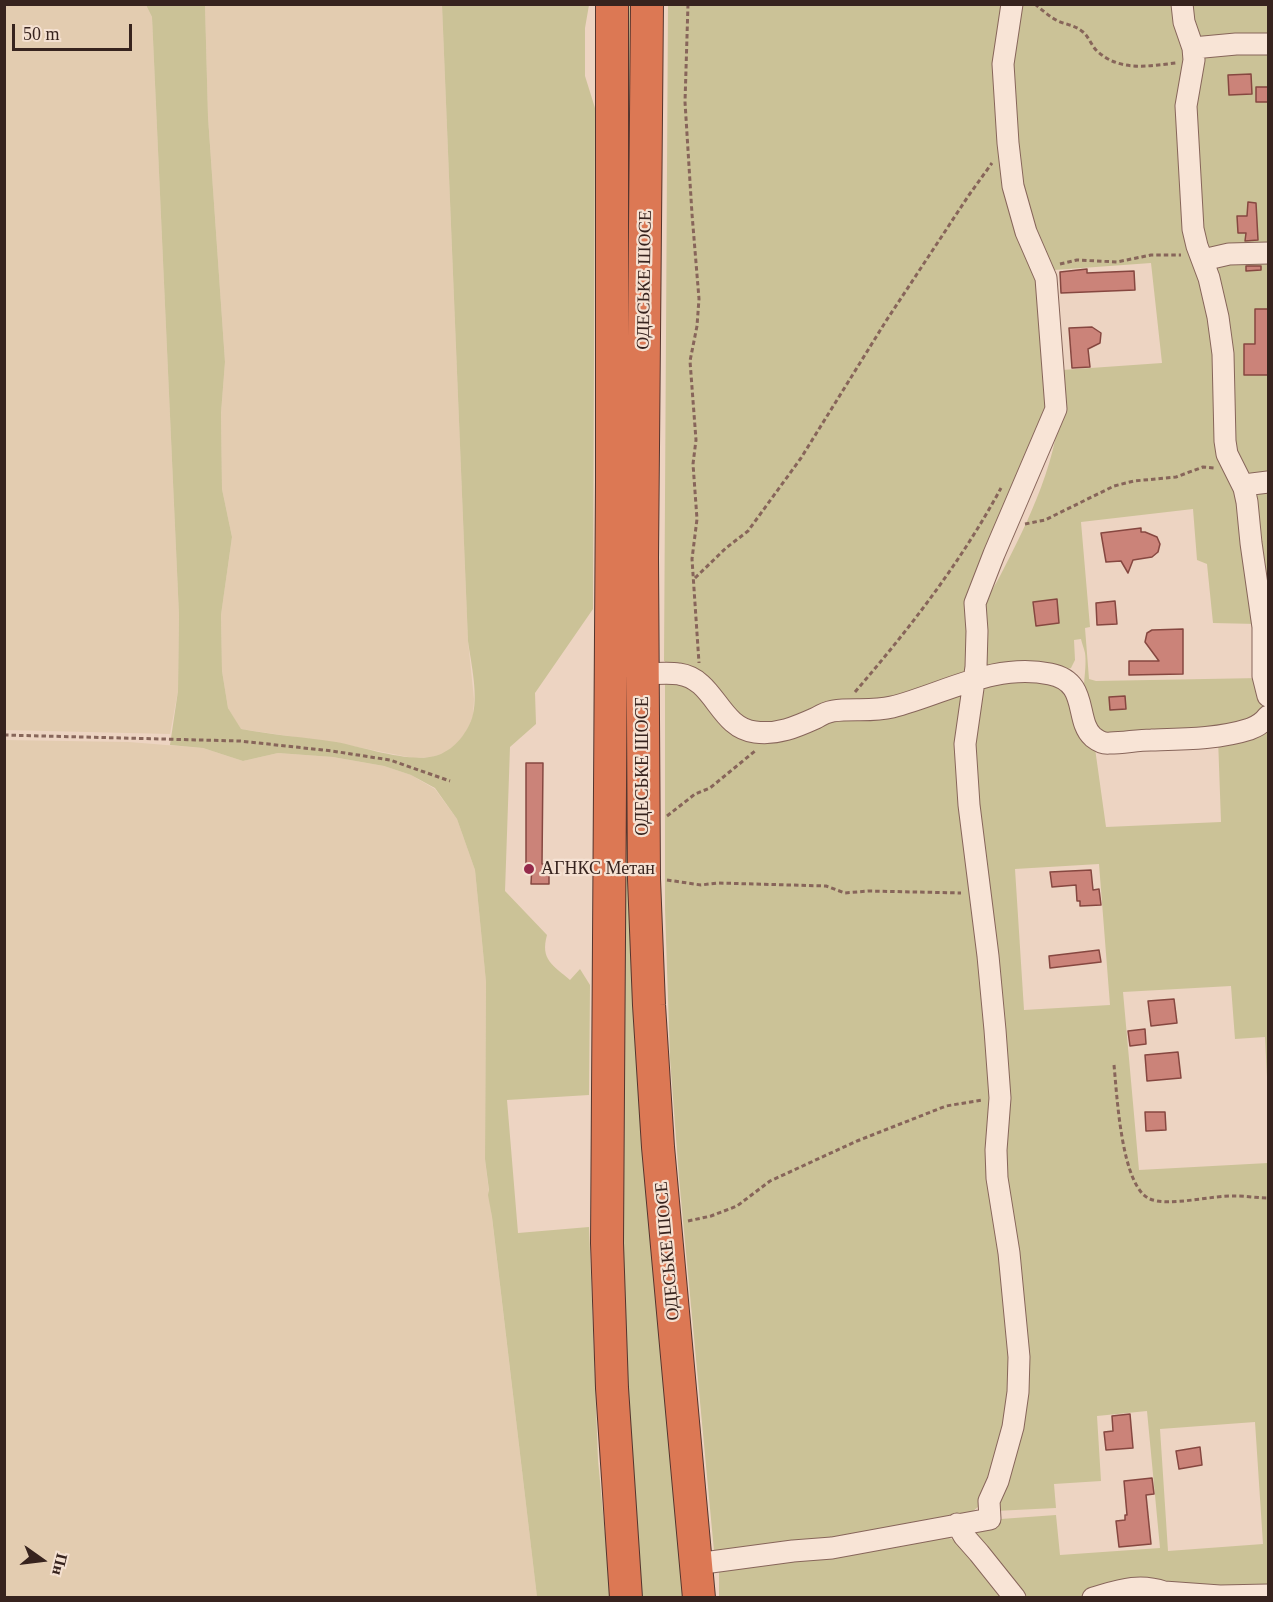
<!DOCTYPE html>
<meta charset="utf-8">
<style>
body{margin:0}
#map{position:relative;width:1273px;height:1602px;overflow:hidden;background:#edd4c2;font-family:Georgia,serif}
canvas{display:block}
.frame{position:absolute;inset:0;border:6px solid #37231e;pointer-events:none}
.north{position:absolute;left:12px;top:1530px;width:60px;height:60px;-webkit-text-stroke:4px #f5e1d2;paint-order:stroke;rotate:104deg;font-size:16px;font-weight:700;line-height:24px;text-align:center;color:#37231e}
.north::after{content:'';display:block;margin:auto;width:21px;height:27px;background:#37231e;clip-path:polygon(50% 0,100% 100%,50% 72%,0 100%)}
.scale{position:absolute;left:12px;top:24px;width:120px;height:27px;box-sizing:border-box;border:3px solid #37231e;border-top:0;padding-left:8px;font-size:18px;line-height:21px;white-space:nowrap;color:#37231e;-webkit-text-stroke:4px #f5e1d2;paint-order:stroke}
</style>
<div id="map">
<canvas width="1273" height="1602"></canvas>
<div class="frame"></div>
<div class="north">Пн</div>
<div class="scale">50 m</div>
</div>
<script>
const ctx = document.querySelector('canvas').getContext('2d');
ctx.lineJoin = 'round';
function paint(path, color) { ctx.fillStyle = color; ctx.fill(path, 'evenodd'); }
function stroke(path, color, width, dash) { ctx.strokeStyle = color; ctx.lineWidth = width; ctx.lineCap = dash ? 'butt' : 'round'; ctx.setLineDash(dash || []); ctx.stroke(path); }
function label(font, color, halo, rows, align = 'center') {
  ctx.font = font + ' Georgia,serif'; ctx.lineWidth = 4.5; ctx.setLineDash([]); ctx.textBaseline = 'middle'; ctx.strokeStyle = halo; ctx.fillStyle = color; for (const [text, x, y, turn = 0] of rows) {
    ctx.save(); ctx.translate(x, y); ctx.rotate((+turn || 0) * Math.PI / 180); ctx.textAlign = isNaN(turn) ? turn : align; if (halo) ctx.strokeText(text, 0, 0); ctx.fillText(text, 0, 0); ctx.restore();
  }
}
const farmland = new Path2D(`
 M5,5H146L152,17L179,615L178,691L170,734L5,730Z
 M205,5H442L468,641L474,699L473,716L467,730L458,743L444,753L433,757L413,758L337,743L240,729L228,708L222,671L221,615L232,537L222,489L221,413L225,362L208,117Z
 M5,740L129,742L203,748L243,761L278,753L333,757L384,766L411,775L435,789L457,819L475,870L486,982L485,1159L537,1597L5,1598Z`);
const green = new Path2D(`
 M633,4L631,293L687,1597H635L619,1348L623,5Z
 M146,5H205L208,117L225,362L221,413L222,489L232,537L221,615L222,671L228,708L241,729C272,735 304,737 336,742C363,747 409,763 435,756C453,751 466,735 472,718C479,697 471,663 468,641L442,5H589L585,28V76L595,108L593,609L535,693L536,724L510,747L505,891L547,935C540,960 553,965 570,980L580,969L590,985L589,1095L507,1100L518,1233L589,1227L598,1460L611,1597H537L492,1217L488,1195L489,1190L485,1159L486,982L475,870L457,819L435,788L411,775L384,766L333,757L278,753L243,761L203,748L170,745L178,691L179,615L152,17Z
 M668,5H1008L998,85L1042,280L1049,440L1035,485L1015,532L977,607L971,678L754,729L664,661Z
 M1018,5H1178L1191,60L1183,105L1190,238L1208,286L1217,343L1221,448L1241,495L1245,512L1259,614L1261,682L1266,708L1265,713L1257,724L1202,734L1109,740C1068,732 1089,680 1085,653C1084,648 1082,644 1081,639L1074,640L1075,660L1071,668L1065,670C1035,668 1007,665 978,676C979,654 977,619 987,600C990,592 996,584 1000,576C1029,520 1061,456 1060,392C1060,356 1056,310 1049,274C1045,256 1032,242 1027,224C1008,155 999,74 1018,5ZM1151,263L1162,363L1062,370L1054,270ZM1193,509L1197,560L1207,564L1213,623L1257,624L1260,678L1096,681L1089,679L1085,628L1090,627L1081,522Z
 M1186,5H1268V651L1240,472L1199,244Z
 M683,677L740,731L838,716L971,684L1017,1369L985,1501L972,1512L954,1521L891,1534L714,1551L679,1178L670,1058L665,909V682Z
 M1057,679L1094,741L1106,827L1221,822L1218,738L1268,722V1097L1265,1037L1235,1039L1231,986L1123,992L1139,1170L1268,1163V1592H1098L1079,1597H1022L978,1543L972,1524L987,1520L1056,1515L1060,1555L1160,1548L1147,1411L1097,1416L1101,1481L1054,1484L1056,1508L995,1511L1017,1412L970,790L981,684ZM1099,864L1110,1005L1024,1010L1015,869ZM1255,1422L1263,1544L1168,1551L1160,1429Z
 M940,1535L964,1543L1009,1597H719V1569Z`);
const building = new Path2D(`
 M1251,74L1252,94L1229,95L1228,75Z
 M1256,87H1269V102H1256Z
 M1248,202L1256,203L1258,240L1245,241L1246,233H1238L1237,216H1247Z
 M1246,266H1261V270L1246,271Z
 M1087,269V273L1134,271L1135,290L1061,293L1060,272Z
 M1255,309H1269V375H1244V344H1255Z
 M1069,328L1092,327L1101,333L1100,343L1088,349L1090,367L1072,368Z
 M1141,528V532H1145L1157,537L1160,544L1158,552L1152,557L1133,560L1128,573L1121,561L1106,562L1101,533Z
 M1057,599L1059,623L1036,626L1033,602Z
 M1115,601L1117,624L1097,625L1096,603Z
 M1183,629V674L1129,675V661H1159L1145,642L1147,633L1152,630Z
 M1125,696L1126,709L1110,710L1109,697Z
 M526,763H543L542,864H549V884H531L532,865H526Z
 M1091,870L1093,890L1099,889L1101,905L1080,906V901H1077L1076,885L1052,887L1050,872Z
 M1099,950L1101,962L1050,968L1049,956Z
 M1174,999L1177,1023L1151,1026L1148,1001Z
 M1145,1029L1146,1044L1130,1046L1128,1031Z
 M1178,1052L1181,1078L1147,1081L1145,1055Z
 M1145,1112H1165L1166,1130L1146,1131Z
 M1130,1414L1133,1448L1106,1450L1104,1432L1113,1431L1112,1416Z
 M1200,1447L1202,1465L1179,1469L1176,1451Z
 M1152,1478L1154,1494L1146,1495L1151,1544L1119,1547L1116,1521L1125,1520V1515H1127L1124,1481Z`);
const path = new Path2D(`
 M688,4L685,102L692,214L699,299L697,326L690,361L696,440L693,464L697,519L692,559L699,663
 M1035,4C1042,10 1050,17 1058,21C1067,25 1075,25 1083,32C1089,37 1091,45 1097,51C1120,72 1148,66 1176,63
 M1060,264L1077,260L1117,262L1151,255H1181
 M1025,524L1045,520L1114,486L1134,481L1176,477L1203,467L1214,468
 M695,578L726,548L748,531L801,458L886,321L969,195L992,163
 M855,692C910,628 961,562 1001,488
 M4,735L240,741L332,751L390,760L450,781
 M667,816L695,794L710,788L755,751
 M667,880L701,885L718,883L826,886L845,893L869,891L961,893
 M1114,1065C1117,1094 1121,1187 1150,1199C1169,1207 1213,1195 1236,1196C1247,1196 1258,1198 1268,1198
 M688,1221L711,1216L737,1206L770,1181L857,1141L946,1106L982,1100`);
const minor = new Path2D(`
 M1182,4L1184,22L1193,48L1194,60L1186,106L1193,229L1197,246L1209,278L1218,317L1223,354L1225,441L1227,454L1244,488L1247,502L1251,543L1263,627V676L1268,696
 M1193,48L1236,44H1268
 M1203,260L1229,254L1268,253
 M1244,488L1252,484L1268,482
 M642,674C654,674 667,672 679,674C715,679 719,728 755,732C778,735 796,727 816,718C821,715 827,712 833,711C852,708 872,712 892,707C944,694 995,662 1050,674C1090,682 1074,720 1093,737C1098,741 1104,744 1110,743C1124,743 1137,740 1151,740C1184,739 1219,739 1250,729C1258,726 1263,723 1268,716
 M957,1524L964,1536L979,1553L1015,1598
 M696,1564L793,1551L832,1548L990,1519L989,1501L998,1481L1013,1427L1018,1392L1019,1357L1009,1253L997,1178L996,1150L1000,1098L995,1030L988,956L969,805L965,744L976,667L977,631L975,603L994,554L1056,409L1046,278L1026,232L1013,186L1008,143L1003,64L1012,4
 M1164,1592L1220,1596L1268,1595
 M1093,1598C1118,1591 1138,1583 1164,1592L1166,1598`);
const highway = new Path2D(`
 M612,4V482L607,1243L612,1388L626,1598
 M647,4L642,557L644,879L649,1005L658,1147L699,1598`);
const markers = [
 [529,869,6,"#952a4b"]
];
const streetNames = [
 ["ОДЕСЬКЕ ШОСЕ",645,280,-89],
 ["ОДЕСЬКЕ ШОСЕ",643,766,-90],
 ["ОДЕСЬКЕ ШОСЕ",668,1251,-95]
];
const poiNames = [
 ["АГНКС Метан",541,869]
];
paint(farmland, '#e3ccb0');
paint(green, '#cbc297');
paint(building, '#cb8379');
stroke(building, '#864740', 1.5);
stroke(minor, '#87655a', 23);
stroke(highway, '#55352e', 34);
stroke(path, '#87655a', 3, [4.5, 3]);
stroke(minor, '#f8e4d6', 21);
stroke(highway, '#dc7854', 32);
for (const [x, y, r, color] of markers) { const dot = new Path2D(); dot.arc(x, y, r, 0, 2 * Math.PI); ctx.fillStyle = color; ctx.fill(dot); stroke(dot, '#f5e1d2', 2); }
label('18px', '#37231e', '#f5e1d2', streetNames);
label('18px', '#37231e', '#f5e1d2', poiNames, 'left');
</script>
